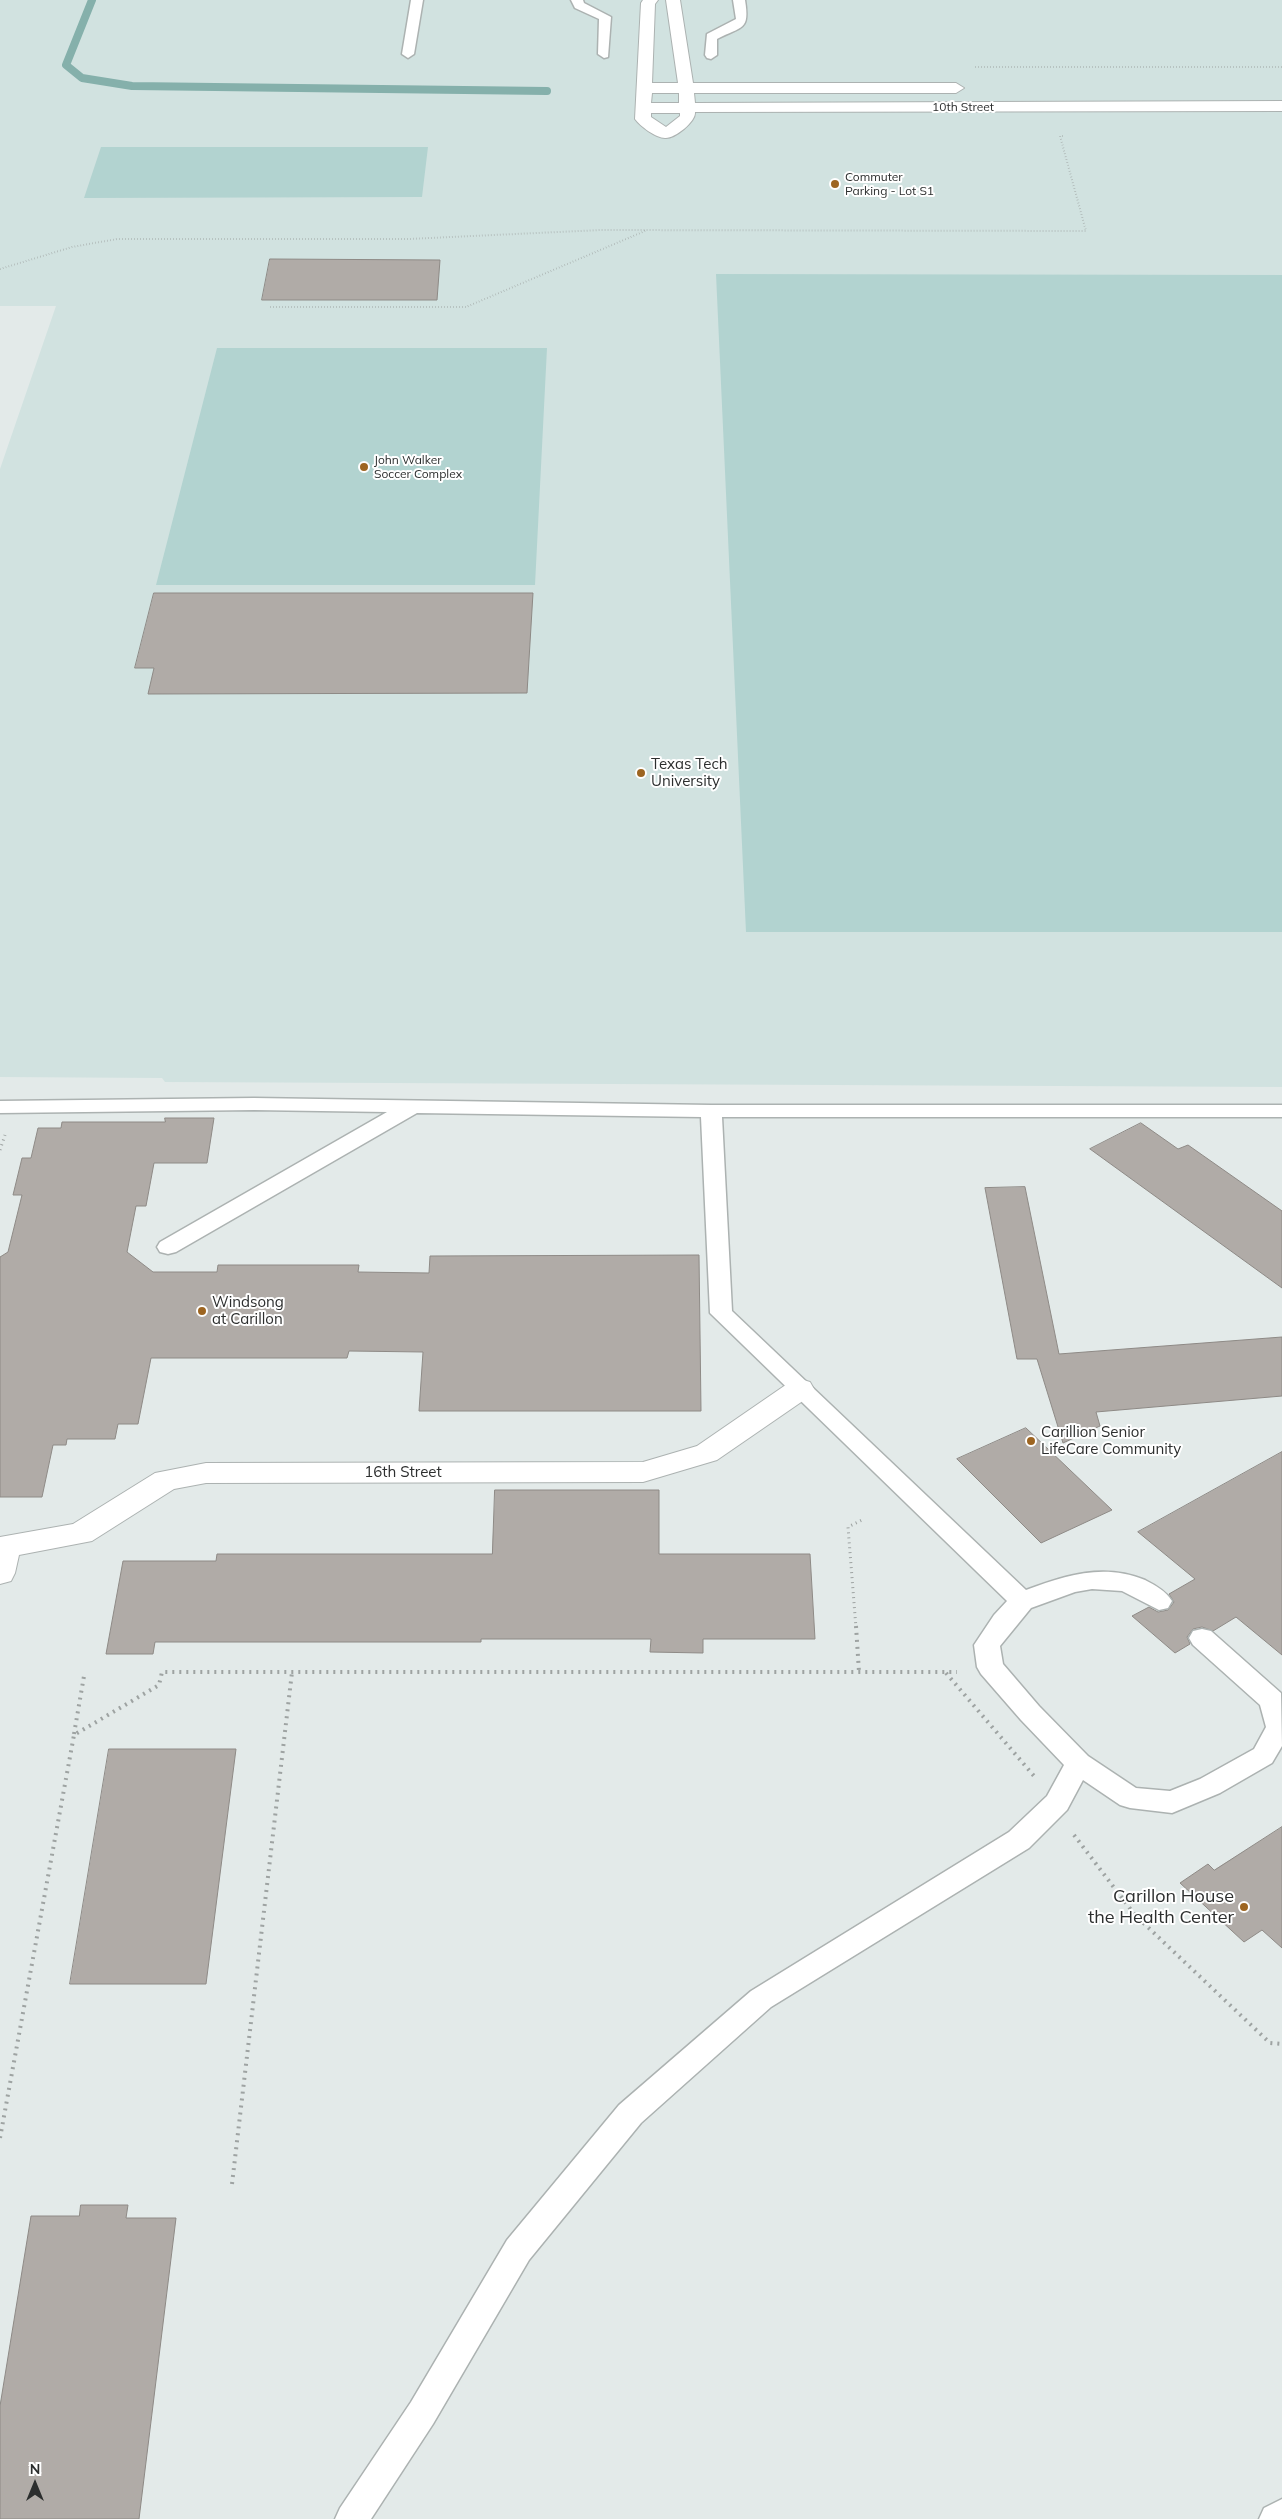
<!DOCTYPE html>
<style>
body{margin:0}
#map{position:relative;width:1282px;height:2519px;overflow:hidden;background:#e3eae9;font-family:Mulish,sans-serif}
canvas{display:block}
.north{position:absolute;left:10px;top:2459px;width:50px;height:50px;-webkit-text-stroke:4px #fff;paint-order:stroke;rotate:0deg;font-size:14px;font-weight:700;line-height:20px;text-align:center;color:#2c2e2e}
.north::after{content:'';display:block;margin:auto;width:18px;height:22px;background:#2c2e2e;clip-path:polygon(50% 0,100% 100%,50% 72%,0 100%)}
</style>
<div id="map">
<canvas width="1282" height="2519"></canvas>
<div class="north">N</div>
</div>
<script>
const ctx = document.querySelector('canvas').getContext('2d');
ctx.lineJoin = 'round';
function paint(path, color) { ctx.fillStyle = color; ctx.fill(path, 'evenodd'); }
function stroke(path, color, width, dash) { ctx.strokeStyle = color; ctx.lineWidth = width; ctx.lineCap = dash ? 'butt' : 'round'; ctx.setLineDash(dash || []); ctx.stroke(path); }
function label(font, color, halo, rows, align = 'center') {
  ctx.font = font + ' Mulish,sans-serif'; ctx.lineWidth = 4; ctx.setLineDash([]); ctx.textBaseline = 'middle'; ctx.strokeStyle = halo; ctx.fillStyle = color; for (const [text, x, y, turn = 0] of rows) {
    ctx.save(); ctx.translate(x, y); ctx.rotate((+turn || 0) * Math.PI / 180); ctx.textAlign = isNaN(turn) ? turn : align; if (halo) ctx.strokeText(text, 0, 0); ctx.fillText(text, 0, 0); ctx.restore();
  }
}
const built = new Path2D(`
 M0,0H1282V1087L165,1082L162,1078L0,1077V469L56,306H0Z`);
const green = new Path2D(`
 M101,147H428L422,197L84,198Z
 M716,274L1282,275V932H746Z
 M217,348H547L535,585H156Z`);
const stream = new Path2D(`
 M92,0L66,65L82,78L132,86L547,91`);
const building = new Path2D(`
 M270,259L440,260L437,300H262Z
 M154,593H533L527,693L148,694L154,668H135Z
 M165,1118H214L207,1163H154L146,1206H136L127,1252L153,1272H217L218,1265H359L358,1272L429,1273L430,1256L699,1255L701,1411H419L423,1352L349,1351L347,1358H151L138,1424H118L115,1439H67L66,1445H53L42,1497H0V1257L8,1252L22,1195H13L22,1158H31L38,1128H61L62,1122H165Z
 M1141,1123L1178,1149L1188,1145L1282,1211V1288L1090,1149Z
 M1025,1187L1059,1354L1282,1337V1396L1096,1412L1100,1426L1063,1443L1037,1359H1017L985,1188Z
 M1026,1428L1112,1510L1041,1543L957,1459Z
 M1282,1452V1655L1236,1617L1213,1631L1202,1627L1193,1629L1187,1637L1190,1644L1175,1653L1132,1616L1149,1607L1158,1612L1168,1610L1174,1602L1169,1594L1195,1579L1138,1532Z
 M495,1490H659V1554H810L815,1639H703V1653L650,1652L651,1639H481V1642H155L153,1654H106L123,1561H216L217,1554H492Z
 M109,1749H236L206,1984H70Z
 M1282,1827V1948L1262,1930L1244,1942L1180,1883L1208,1864L1214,1870Z
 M81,2205H128L126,2218H176L139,2519H0V2406L31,2216H79Z`);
const pathFar2 = new Path2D(`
 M975,67H1282
 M0,269L72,247L117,239H408L601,230L1086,231L1060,136H1063
 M270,307H466L645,231`);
const pathFar1 = new Path2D(`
 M0,1150L5,1135
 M856,1628L848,1527L864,1519`);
const path = new Path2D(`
 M856,1626L859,1672
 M946,1673L1034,1776
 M74,1734L84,1676
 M1074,1835L1135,1915L1270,2043L1282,2044
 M0,2138L74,1735L159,1685L162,1672H957
 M232,2184L292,1672`);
const lane = new Path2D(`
 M411,0H423L414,54L408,58L402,54Z
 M571,0H583L584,3L611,17L608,57L604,58L598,54L599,19L575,8Z
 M733,0H745C750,31 742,26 717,39V55L711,59L707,58L705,55L707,34L736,19Z
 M254,1098L711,1105H1282V1117H722L732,1311L1026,1590C1066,1575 1104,1563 1145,1580C1155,1585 1166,1591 1172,1601L1168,1608L1159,1610L1122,1591L1092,1589L1075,1592L1031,1608L1000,1646L1003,1664L1039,1706L1088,1756L1136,1788L1170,1791L1200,1779L1254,1749L1266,1727L1260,1705L1193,1645L1189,1638L1193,1631L1202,1629L1211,1631L1281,1693L1282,1746L1272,1763L1220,1793L1172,1813L1130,1808L1120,1805L1083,1780L1067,1810L1029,1848L771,2007L641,2123L529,2260L433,2424L371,2519H335L340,2508L411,2402L507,2240L619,2105L751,1991L1009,1832L1047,1796L1064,1765L1021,1720L981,1674L977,1667L974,1645L994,1615L1007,1601L710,1313L701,1117L417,1113L176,1252L168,1254L160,1252L157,1247L160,1242L387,1112L254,1110L0,1113V1101Z
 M1282,2499V2519H1259L1264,2508Z`);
const street = new Path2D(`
 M643,0H658L655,4L652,83H678L666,0H680L693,83H956L964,88L956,93H694L695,103L1282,101V111L695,112C696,122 674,139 665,138C656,138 640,126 635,119L641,3ZM652,93H679V103H651ZM651,113H680V116L666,127L651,117Z
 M800,1379L810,1382L814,1389L810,1396L717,1460L643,1482L206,1483L174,1489L92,1541L19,1555L15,1573L11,1581L0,1584V1537L73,1524L155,1473L206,1463L643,1462L697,1446L790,1382Z`);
const markers = [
 [835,184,5,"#9d6521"],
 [364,467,5,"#9d6521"],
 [641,773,5,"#9d6521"],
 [202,1311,5,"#9d6521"],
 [1031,1441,5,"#9d6521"],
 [1244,1907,5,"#9d6521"]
];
const farStreetnames = [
 ["10th Street",963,107]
];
const farPoinames = [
 ["Commuter",845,177],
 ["Parking - Lot S1",845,191],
 ["John Walker",374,460],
 ["Soccer Complex",374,474]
];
const poiNames = [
 ["Texas Tech",651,764],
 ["University",651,781],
 ["Windsong",212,1302],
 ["at Carillon",212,1319],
 ["Carillion Senior",1041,1432],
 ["LifeCare Community",1041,1449]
];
const streetNames = [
 ["16th Street",403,1472]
];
const nearPoinames = [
 ["Carillon House",1234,1897],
 ["the Health Center",1234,1918]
];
paint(built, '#d1e2e0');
paint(green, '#b2d3d0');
stroke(stream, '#85b0ab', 8);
paint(building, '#b0aba7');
stroke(building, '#8e8a86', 1);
stroke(lane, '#acb2b1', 3);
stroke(street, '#acb2b1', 2);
stroke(pathFar2, '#9ea3a2', 2, [0.5, 2.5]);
stroke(pathFar1, '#9ea3a2', 3, [1, 4]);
stroke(path, '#9ea3a2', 4, [2, 5]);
paint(lane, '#fff');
paint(street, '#fff');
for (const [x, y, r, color] of markers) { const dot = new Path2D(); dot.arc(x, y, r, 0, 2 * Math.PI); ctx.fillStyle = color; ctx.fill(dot); stroke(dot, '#fff', 2); }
label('12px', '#2c2e2e', '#fff', farStreetnames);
label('12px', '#2c2e2e', '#fff', farPoinames, 'left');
label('15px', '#2c2e2e', '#fff', poiNames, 'left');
label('15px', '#2c2e2e', '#fff', streetNames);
label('18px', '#2c2e2e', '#fff', nearPoinames, 'right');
</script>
